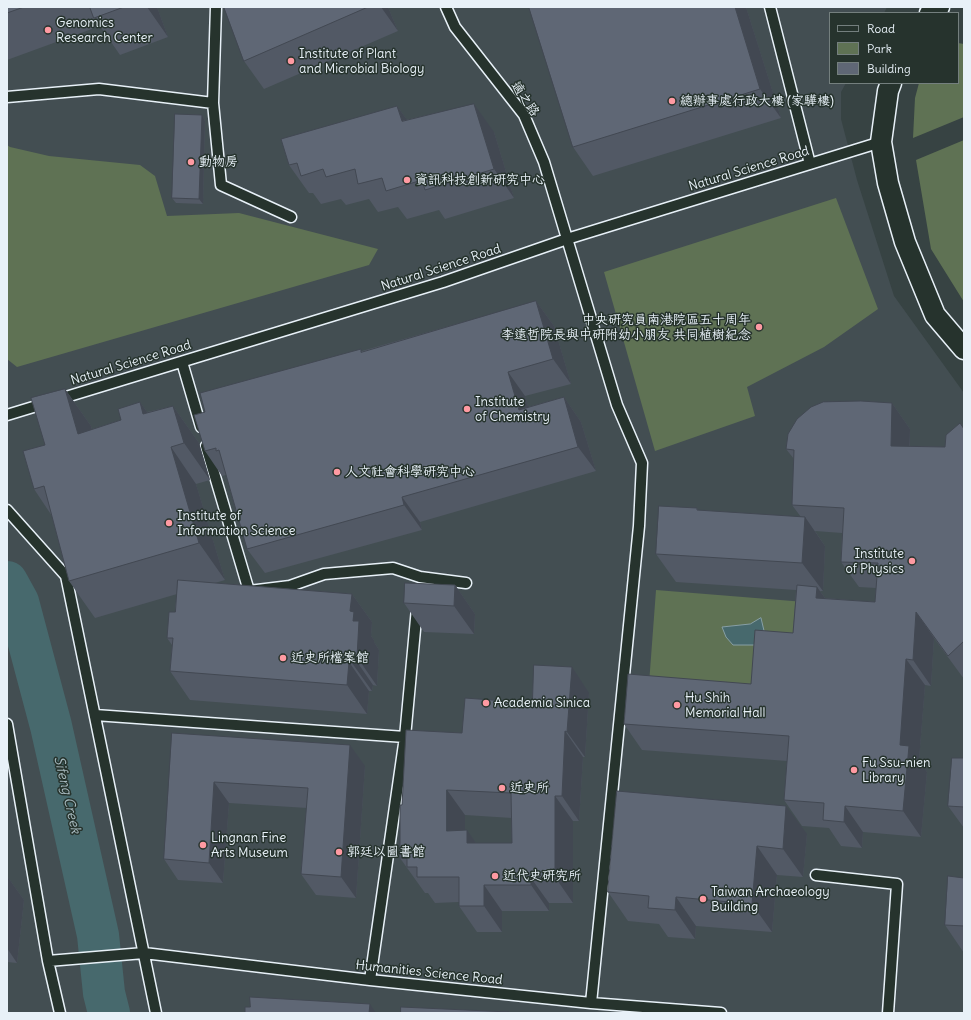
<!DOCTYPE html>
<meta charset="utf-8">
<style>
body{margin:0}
#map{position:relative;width:971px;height:1020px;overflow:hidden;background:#374343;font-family:Delius,sans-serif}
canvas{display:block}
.frame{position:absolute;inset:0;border:8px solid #e8f1f8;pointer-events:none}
.legend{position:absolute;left:829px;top:12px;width:130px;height:72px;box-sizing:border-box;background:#26332d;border:1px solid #747f7e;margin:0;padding:5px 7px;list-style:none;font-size:12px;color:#e8f1f8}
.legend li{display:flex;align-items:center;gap:8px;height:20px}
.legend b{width:20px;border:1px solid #747f7e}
</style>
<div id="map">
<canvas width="971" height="1020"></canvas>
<div class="frame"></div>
<ul class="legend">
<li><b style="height:5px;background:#26332d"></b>Road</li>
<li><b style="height:11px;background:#5f7254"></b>Park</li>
<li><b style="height:11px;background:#5f6775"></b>Building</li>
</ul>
</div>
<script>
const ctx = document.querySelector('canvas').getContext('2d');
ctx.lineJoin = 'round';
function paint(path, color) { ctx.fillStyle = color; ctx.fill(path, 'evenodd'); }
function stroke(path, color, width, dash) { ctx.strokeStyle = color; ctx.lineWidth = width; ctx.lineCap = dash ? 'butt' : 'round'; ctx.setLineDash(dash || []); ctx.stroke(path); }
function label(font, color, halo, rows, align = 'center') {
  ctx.font = font + ' Delius,"LXGW WenKai TC",sans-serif'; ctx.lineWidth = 3; ctx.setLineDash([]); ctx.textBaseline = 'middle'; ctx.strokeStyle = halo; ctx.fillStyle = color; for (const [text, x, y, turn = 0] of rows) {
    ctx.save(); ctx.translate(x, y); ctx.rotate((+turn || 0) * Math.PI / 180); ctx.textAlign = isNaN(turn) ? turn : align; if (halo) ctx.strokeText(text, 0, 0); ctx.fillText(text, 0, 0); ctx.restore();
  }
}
const built = new Path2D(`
 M7,7H887L884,13H830V83H846L841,92V119L857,180L894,296L964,393V1013H7Z`);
const green = new Path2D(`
 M958,43L964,44V117L913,138L915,98L919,83H958Z
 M964,140V302L931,249L916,160Z
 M7,145L10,147L49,156L140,165L155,176L167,216L239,213L378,249L369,265L17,367L7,359Z
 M836,198L878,309L824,347L747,387L755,416L655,451L604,272Z
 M656,590L805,602L801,654L767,693L649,684Z`);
const water = new Path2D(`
 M761,618L765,635L755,645H733L726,637L722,627L750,624Z`);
const river = new Path2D(`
 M7,582L18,602L51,726L98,935L104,993L109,1013`);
const lane = new Path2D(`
 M216,7L213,103L221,185L291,217
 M446,7L455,27L524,115L544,162L617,405L642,463L639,526L591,1003
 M770,7L810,164
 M7,97L99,89L213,103
 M182,362L201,427
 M7,415L443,282L567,239L881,142
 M206,446L249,591L290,586L324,574L393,568L420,577L466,583
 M7,510L66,576L156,1013
 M95,715L405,737
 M7,724L48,961L60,1013
 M816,875L897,884L888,1013
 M48,961L144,953L370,980L591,1003L721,1013
 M370,980L405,737L417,608`);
const street = new Path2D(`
 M930,13L939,7
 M891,83L888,91L881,142L888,183L905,242L935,315L964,349`);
const wall = new Path2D(`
 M7,7H157L168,37L120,55L100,26L7,60Z
 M224,7H388L398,31L264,89L244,61Z
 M529,7H746L781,118L593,176L573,147Z
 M397,106L407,120L494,132L514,198L445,219L439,210L407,219L398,207L378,212L369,199L346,205L341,199L321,204L313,193H309L289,165Z
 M202,115L205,121L203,204L176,203L172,198Z
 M536,301L554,326L571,384L525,396L528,407L564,397L581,422L596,471L420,522L422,530L265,573L247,549L226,475L222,476L205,451V412L362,351Z
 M65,389L91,426L92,429L121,420L140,402L147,412L173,406L199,443L210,480L196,484L225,580L215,583L352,594L372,622L371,636L374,640V642L379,650L377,686L373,685L372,691H369L367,714L190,700L170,671L172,645L167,638L175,612L177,594L95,618L69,581L52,516L34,489L45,445Z
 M892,403L910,429V446L945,447L964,429V679L934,638L931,686L925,685L919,760L927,772L921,837L863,832L862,848L841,846L829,828L802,826L784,800L787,761L642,750L624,724L751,684L793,633L796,590L676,582L656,554L697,508L699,511L801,517L792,505L794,459L786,449ZM815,531L842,533L841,562L859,587L876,588L875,602L825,598L820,591H823L825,546Z
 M455,585L475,614L474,634L424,632L404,603Z
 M589,693L585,757H583L579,821H573V903H549V911H502V932H477L459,906V902L435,903L428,893H425L400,858L402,805L462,733L532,703ZM465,815L512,818V843H476L465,830Z
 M172,733L365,766L356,898L316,895L301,874L307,808L229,803L223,883L178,880L164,859Z
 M964,758V828L948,806Z
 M617,791L807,834L803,877L777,875L772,932L696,926L695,939L668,937L659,924L628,921L608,892Z
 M7,876L24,900L17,963L7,962Z
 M964,878V953L945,925Z`);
const shadedWall = new Path2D(`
 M147,7H157L168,37Z
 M381,7H388L398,31Z
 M735,7H746L781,118L760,89Z
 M474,104L494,132L514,198L494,169Z
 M397,106L418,135L402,121Z
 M202,115L205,121L203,204L199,199Z
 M536,301L554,326L571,384L553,359Z
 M508,372L525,396L536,435L519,410Z
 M65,389L91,426L104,471L78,434Z
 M564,397L581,422L596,471L578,447Z
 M140,402L166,439L143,414Z
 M892,403L910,429L909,471L891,446Z
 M173,406L199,443L210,480L184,443Z
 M171,447L196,484L225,580L199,543Z
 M402,497L420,522L422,530L404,505Z
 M805,517L825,546L823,591L802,563Z
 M455,585L475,614L474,634L454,606Z
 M817,587L835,612L816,598Z
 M352,594L372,622L371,636L374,640V642L379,650L377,686L357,657L353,621L350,611Z
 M916,612L934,638L931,686L913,660Z
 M353,656L373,685L372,691L352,663Z
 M906,659L925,685L919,760L927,772L921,837L903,811L900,745Z
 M349,662L369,691L367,714L347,685Z
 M572,667L589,693L585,757L567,732Z
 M565,731L583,757L579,821L562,796Z
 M350,745L365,766L356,898L341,877Z
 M214,782L229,803L223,883L209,863Z
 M447,790L465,815V856L447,831Z
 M555,796L573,821V903L555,877Z
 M786,806L807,834L803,877L783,849Z
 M845,806L863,832L862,848L844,822Z
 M467,830L485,856L467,843Z
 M757,846L777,875L772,932L752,904Z
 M7,876L24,900L17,963L7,948Z
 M531,878L549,903V911L531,885Z
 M484,885L502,911V932L484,906Z
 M676,897L696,926L695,939L675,910Z
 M370,1004L376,1013H369Z`);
const building = new Path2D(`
 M7,7H24L7,13Z
 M90,7H124L94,18Z
 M224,7H368L244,61Z
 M529,7H735L760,89L573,147Z
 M474,104L494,169L425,190L422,180L386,191L382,178L358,184L355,169L326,177L323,169L301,176L297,163L289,165L281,139L397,106L402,121Z
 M175,114L202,115L199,199L172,198Z
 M536,301L553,359L508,372L519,410L564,397L578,447L402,497L404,505L247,549L219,450L216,451V448L205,451L194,415L205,412L200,393L361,349V352Z
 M65,389L78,434L121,420L118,409L140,402L143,414L173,406L184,443L171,447L199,543L69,581L44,486L34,489L23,451L45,445L31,398Z
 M861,401L892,403L891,446L945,447L946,435L960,423L964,429V641L948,656L916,612L913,660L906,659L900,745L909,746L903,811L845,806L844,822L823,820L824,803L784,800L789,736L624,724L628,674L751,684L755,630L793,633L797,585L817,587L816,598L875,602L878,563L841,562L844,508L792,505L794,450L786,449L788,434L797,419L811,407L823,402Z
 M659,506L697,508V510L805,517L802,563L656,554Z
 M178,580L352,594L350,611L354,612L353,621H359L357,657L353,656L352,663L349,662L347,685L170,671L173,638H167L169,612H175Z
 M405,583L455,585L454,606L404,603Z
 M534,665L572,667L567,732L565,731L562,796H555V877L531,878V885H484V906H459V877H417V867H407V858H400V805H402L406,730L462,733L465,698L532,703ZM447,790L511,793L512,843H467V830L447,831Z
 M172,733L350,745L341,877L301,874L308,788L214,782L209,863L164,859Z
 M952,758H964V807L948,806Z
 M617,791L786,806L783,849L757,846L752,904L676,897L675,910L648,908L649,896L608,892Z
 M948,876L964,878V926L945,925Z
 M250,997L370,1004L369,1013H245V1007H250Z
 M401,1007L509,1012V1013H401Z`);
const markers = [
 [48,30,4,"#ff9aa2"],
 [291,61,4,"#ff9aa2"],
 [672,101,4,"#ff9aa2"],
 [191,162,4,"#ff9aa2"],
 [407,180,4,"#ff9aa2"],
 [759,327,4,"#ff9aa2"],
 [467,409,4,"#ff9aa2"],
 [337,472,4,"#ff9aa2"],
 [169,523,4,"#ff9aa2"],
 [912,561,4,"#ff9aa2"],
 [283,658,4,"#ff9aa2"],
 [486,703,4,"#ff9aa2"],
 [677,705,4,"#ff9aa2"],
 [854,770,4,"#ff9aa2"],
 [502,788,4,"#ff9aa2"],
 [203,845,4,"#ff9aa2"],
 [339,852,4,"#ff9aa2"],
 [495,876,4,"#ff9aa2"],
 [703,899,4,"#ff9aa2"]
];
const poiNames = [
 ["Genomics",56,23],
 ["Research Center",56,38],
 ["Institute of Plant",299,54],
 ["and Microbial Biology",299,69],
 ["總辦事處行政大樓 (家驊樓)",680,101],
 ["動物房",199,162],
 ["資訊科技創新研究中心",415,180],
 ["中央研究員南港院區五十周年",751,320,"right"],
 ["李遠哲院長與中研附幼小朋友 共同植樹紀念",751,335,"right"],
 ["Institute",475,402],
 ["of Chemistry",475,417],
 ["人文社會科學研究中心",345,472],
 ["Institute of",177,516],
 ["Information Science",177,531],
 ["Institute",904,554,"right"],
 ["of Physics",904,569,"right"],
 ["近史所檔案館",291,658],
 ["Hu Shih",685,698],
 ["Memorial Hall",685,713],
 ["Academia Sinica",494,703],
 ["Fu Ssu-nien",862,763],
 ["Library",862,778],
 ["近史所",510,788],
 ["Lingnan Fine",211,838],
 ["Arts Museum",211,853],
 ["郭廷以圖書館",347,852],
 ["近代史研究所",503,876],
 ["Taiwan Archaeology",711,892],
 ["Building",711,907]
];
const streetNames = [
 ["適之路",525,99,56],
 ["Natural Science Road",749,169,-17],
 ["Natural Science Road",441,268,-18],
 ["Natural Science Road",131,363,-17],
 ["Humanities Science Road",429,973,6]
];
const waterNames = [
 ["Sifeng Creek",67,795,77]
];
paint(built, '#434e52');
paint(green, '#5f7254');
paint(water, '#47696d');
stroke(water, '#879fa5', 1);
stroke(river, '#47696d', 42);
stroke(lane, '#e8f1f8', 13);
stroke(street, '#e8f1f8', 23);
stroke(lane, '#26332d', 10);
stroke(street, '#26332d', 20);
paint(wall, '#525965');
paint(shadedWall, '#424852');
paint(building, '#5f6775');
stroke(building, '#424852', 1);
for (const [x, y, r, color] of markers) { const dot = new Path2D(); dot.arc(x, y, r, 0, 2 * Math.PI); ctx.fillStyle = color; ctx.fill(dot); stroke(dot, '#26332d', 1.5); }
label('13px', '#e8f1f8', '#26332d', poiNames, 'left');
label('13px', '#e8f1f8', '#26332d', streetNames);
label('italic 14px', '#a8bbc0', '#26332d', waterNames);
</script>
